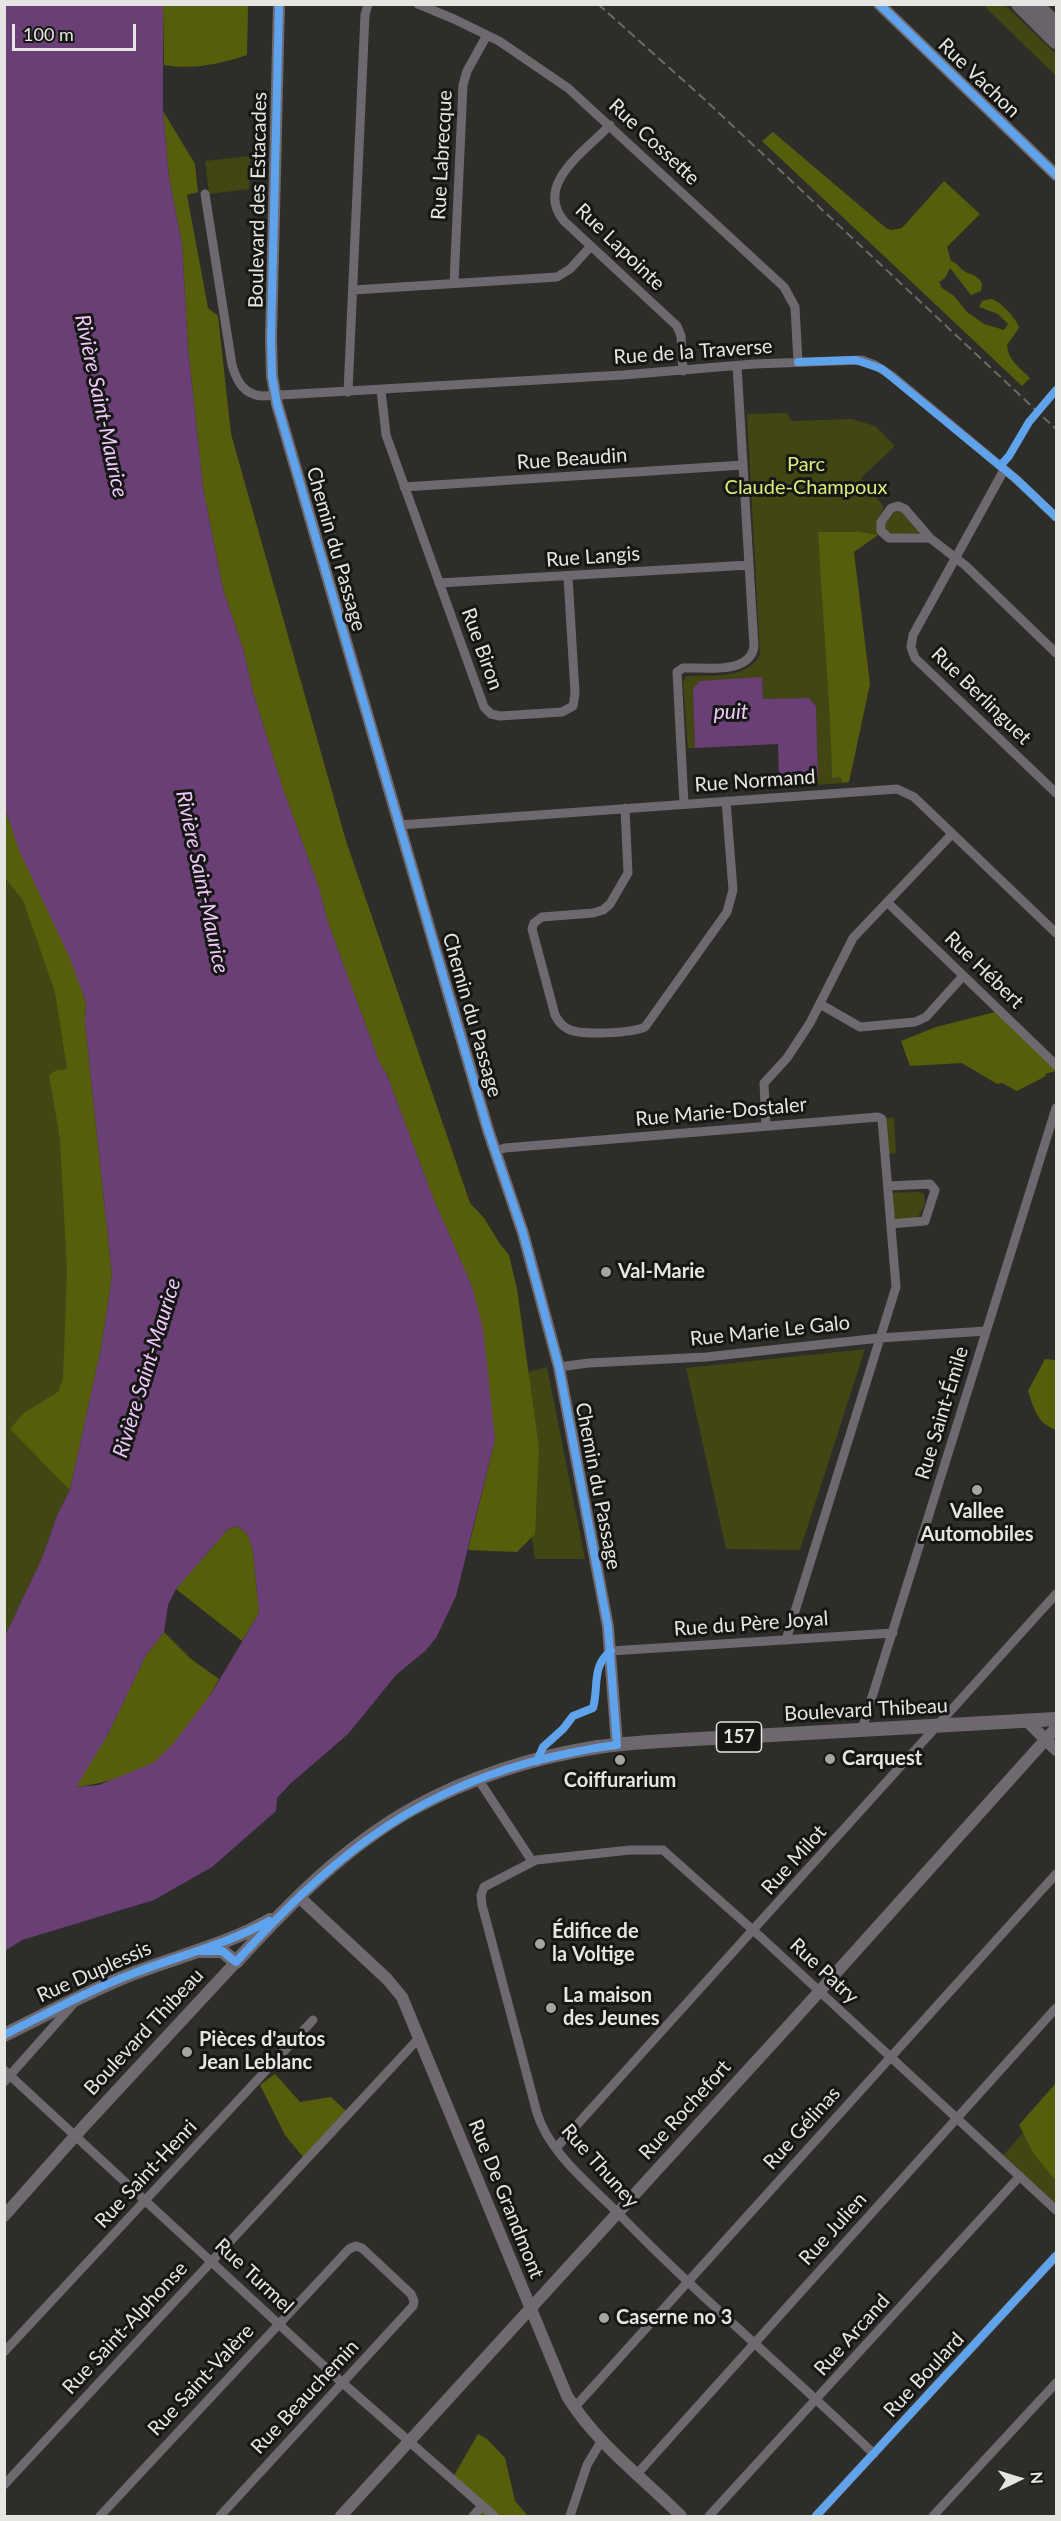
<!DOCTYPE html>
<meta charset="utf-8">
<style>
body{margin:0}
#map{position:relative;width:1061px;height:2521px;overflow:hidden;background:#2d2e29;font-family:Lato,sans-serif}
canvas{display:block}
.frame{position:absolute;inset:0;border:6px solid #e5e6e1;pointer-events:none}
.north{position:absolute;left:989px;top:2449px;width:60px;height:60px;-webkit-text-stroke:4px #161714;paint-order:stroke;rotate:86deg;font-size:16px;font-weight:700;line-height:24px;text-align:center;color:#e5e6e1}
.north::after{content:'';display:block;margin:auto;width:21px;height:27px;background:#e5e6e1;clip-path:polygon(50% 0,100% 100%,50% 72%,0 100%)}
.scale{position:absolute;left:12px;top:24px;width:124px;height:27px;box-sizing:border-box;border:3px solid #e5e6e1;border-top:0;padding-left:8px;font-size:18px;line-height:21px;white-space:nowrap;color:#e5e6e1;-webkit-text-stroke:4px #161714;paint-order:stroke}
</style>
<div id="map">
<canvas width="1061" height="2521"></canvas>
<div class="frame"></div>
<div class="north">N</div>
<div class="scale">100 m</div>
</div>
<script>
const ctx = document.querySelector('canvas').getContext('2d');
ctx.lineJoin = 'round';
function paint(path, color) { ctx.fillStyle = color; ctx.fill(path, 'evenodd'); }
function stroke(path, color, width, dash) { ctx.strokeStyle = color; ctx.lineWidth = width; ctx.lineCap = dash ? 'butt' : 'round'; ctx.setLineDash(dash || []); ctx.stroke(path); }
function label(font, color, halo, rows, align = 'center') {
  ctx.font = font + ' Lato,sans-serif'; ctx.lineWidth = 6; ctx.setLineDash([]); ctx.textBaseline = 'middle'; ctx.strokeStyle = halo; ctx.fillStyle = color; for (const [text, x, y, turn = 0] of rows) {
    ctx.save(); ctx.translate(x, y); ctx.rotate((+turn || 0) * Math.PI / 180); ctx.textAlign = isNaN(turn) ? turn : align; if (halo) ctx.strokeText(text, 0, 0); ctx.fillText(text, 0, 0); ctx.restore();
  }
}
const green = new Path2D(`
 M983,5H1005L1056,54V76Z
 M250,156L249,189L209,194L205,161Z
 M787,413L792,421L852,419L875,426L895,446L861,478L884,507L877,521L878,535L860,532L818,533C822,614 830,695 832,777H840L843,783L780,788L779,781L818,778L816,706L809,698L763,699L762,677L693,689L695,748H688L683,681L687,676C712,675 746,680 760,655L747,414Z
 M895,511L902,512L920,533L892,534L886,530V522Z
 M4,639L89,824L70,1490L58,1513L42,1558L5,1636Z
 M894,1117L896,1153L883,1155L880,1120Z
 M919,1192L924,1194L925,1204L916,1221L892,1224L888,1193Z
 M865,1349L800,1550L726,1549L686,1368Z
 M547,1367L585,1559H535L507,1378Z
 M1056,2094V2209L1001,2158Z`);
const forest = new Path2D(`
 M163,5H248L247,55C220,64 192,70 164,65Z
 M163,111L195,164L198,192L187,195L208,308L218,316L231,434L346,841L470,1203L484,1218L500,1244L509,1255L517,1289L539,1448L535,1534L517,1552L468,1550L495,1439L472,1286L433,1198L387,1075L380,1064L327,920L319,888L283,789L253,692L244,652L223,589L203,488L188,348L182,245L169,177Z
 M773,132L886,228L892,230L902,228L944,181L980,214L947,247L951,261C959,264 958,267 964,271C972,276 976,274 982,283L981,291L971,295L950,268L945,278L939,282L942,288L954,296L967,312L984,324L1004,330L1008,324L998,314L979,307L982,301C985,300 989,299 992,299C1000,301 1018,320 1019,328L1007,345C1008,360 1020,368 1030,378L1022,386L762,141Z
 M818,532H860L878,535L854,552L870,684L849,782L843,783L840,777L832,778C830,696 822,614 818,532Z
 M4,808L20,850L69,956L86,1002L85,1023L112,1275L102,1344L70,1490L10,1429L24,1413L58,1392L63,1380L67,1272L60,1139L49,1075L57,1070L67,1069L55,992L23,900L5,878Z
 M999,1011L1056,1068V1071L1045,1074L1046,1076L1017,1091L1002,1083L997,1084L962,1063L910,1066L901,1041L936,1027Z
 M1045,1359L1056,1360V1430C1037,1423 1034,1409 1028,1391Z
 M238,1526L248,1535L253,1550L259,1613L242,1641L176,1589L228,1529Z
 M164,1632L191,1659L219,1679C205,1705 178,1746 154,1762C134,1775 98,1785 75,1787L107,1736L146,1655Z
 M275,2074L300,2102L331,2097L346,2111L303,2157L285,2135L260,2085Z
 M1056,2083V2181L1034,2154L1019,2125Z
 M478,2434L487,2439L505,2458L515,2501L528,2516H468L479,2504L452,2479Z`);
const water = new Path2D(`
 M4,5H163V111L169,177L182,245L188,348L203,488L223,589L244,652L253,692L283,789L319,888L327,920L380,1064L387,1075L433,1198L472,1286L483,1329L495,1439L456,1596L436,1638L425,1651L396,1675L348,1734L290,1784L277,1798L276,1811L212,1867L154,1900L22,1940L5,1951V1636L42,1558L58,1513L70,1490L102,1344L112,1275L85,1023L86,1002L69,956L19,850L5,808ZM238,1526L248,1535L253,1550L259,1613L211,1694L173,1744L153,1763L99,1785L76,1787L107,1736L146,1655L164,1632L168,1605L176,1589L228,1529Z
 M762,677L763,699L809,698L816,706L818,778L779,781L778,744L695,748L693,689L700,681Z`);
const street = new Path2D(`
 M418,4L454,19L499,41L568,88L784,287L795,307L798,362
 M610,125C587,150 533,184 564,221L677,326L681,336L683,371
 M205,194L232,365C237,382 244,395 263,396L623,375L754,364L862,360L875,365L892,376L1016,479L1056,517
 M454,283L463,85L467,71L487,35
 M353,290L557,277L570,269L591,246
 M381,390L386,435L484,707L491,714L500,716L562,712L573,706L575,693L568,577
 M348,392L365,15L368,4
 M1004,470L913,635L911,647L915,658L1056,793
 M404,487L743,465
 M930,538H889L881,531V522L891,508L898,506L905,509L930,538L966,566L1056,653
 M439,583L749,565
 M684,804L677,672L683,668C704,667 749,675 754,647L737,366
 M625,808L628,873L610,904L603,910L593,913L542,917L534,923L532,929L555,1015C558,1021 562,1026 568,1029C581,1036 632,1033 645,1027L727,912L733,890L726,801
 M400,825L897,789L914,797L1056,933
 M887,902L1056,1065
 M820,1004L860,1027L915,1022L926,1017L963,976
 M766,1126L764,1083L787,1058L810,1023L853,938L952,834
 M495,1151L505,1148L878,1117L882,1119L896,1287L786,1640
 M888,1186L930,1184L935,1190L925,1221L891,1224
 M559,1367L589,1363L706,1357L880,1338L986,1331
 M611,1651L893,1633
 M862,1729L1056,1108
 M478,1779L532,1861
 M4,2070L337,2378L494,2516
 M4,2082L75,2002
 M556,2148L1056,1594
 M4,2352L313,2020
 M574,2408L1056,1874
 M874,2454C789,2372 698,2296 616,2211C587,2182 549,2152 537,2113L482,1905L481,1895L484,1887L536,1860L630,1850H663L763,1939L1056,2210
 M637,2474L1056,2008
 M4,2485L419,2038
 M100,2516L349,2249L356,2246L362,2248L411,2294L414,2301L413,2306L220,2516
 M473,2516L482,2506
 M570,2516L587,2465L602,2440
 M709,2516L1020,2176
 M816,2516L1056,2256
 M933,2516L1056,2383`);
const secondary = new Path2D(`
 M279,4L271,338L272,376L277,404L488,1130L523,1233L559,1367L608,1627L617,1745
 M879,4L1056,175
 M1027,1721L1056,1750
 M298,1896L387,1979L402,1997L567,2396C596,2443 643,2478 681,2516
 M4,2216L84,2126L236,1962
 M341,2516L791,2023L1056,1728`);
const primary = new Path2D(`
 M201,1951H222L236,1962C289,1904 344,1847 414,1808C471,1777 534,1757 598,1747C655,1739 714,1739 771,1735C866,1729 961,1724 1056,1719
 M4,2035C49,2013 92,1989 137,1972C182,1955 228,1944 270,1920`);
const highway = new Path2D(`
 M1019,4L1056,41
 M1035,4L1056,25`);
const rail = new Path2D(`
 M598,4L703,98L1056,429`);
const cycleway = new Path2D(`
 M879,4L1056,175
 M798,362L856,360L882,369L1016,479L1056,517
 M1000,466L1009,456L1029,422L1056,390
 M537,1761L543,1747L563,1729L573,1716L593,1708C599,1687 591,1666 611,1651
 M201,1951H222L236,1962C324,1866 402,1797 531,1762C559,1755 588,1748 617,1745L608,1627L559,1367L523,1233L488,1130L277,404L272,376L271,338L279,4
 M4,2035C48,2013 91,1989 137,1972C181,1955 227,1944 269,1921
 M816,2516L1056,2256`);
const markers = [
 [606,1272,6,"#a5a6a1"],
 [977,1490,6,"#a5a6a1"],
 [830,1759,6,"#a5a6a1"],
 [620,1760,6,"#a5a6a1"],
 [540,1944,6,"#a5a6a1"],
 [551,2008,6,"#a5a6a1"],
 [187,2052,6,"#a5a6a1"],
 [604,2318,6,"#a5a6a1"]
];
const shields = [
 [739,1737,45]
];
const shieldNames = [
 ["157",739,1737]
];
const streetNames = [
 ["Rue Vachon",979,78,44],
 ["Rue Cossette",654,142,43],
 ["Rue Labrecque",442,155,-87],
 ["Boulevard des Estacades",258,200,-89],
 ["Rue Lapointe",620,247,44],
 ["Rue de la Traverse",693,352,-4],
 ["Rue Beaudin",572,459,-4],
 ["Chemin du Passage",336,549,74],
 ["Rue Langis",593,557,-4],
 ["Rue Biron",482,649,70],
 ["Rue Berlinguet",981,696,44],
 ["Rue Normand",755,781,-4],
 ["Rue Hébert",984,970,44],
 ["Chemin du Passage",472,1015,74],
 ["Rue Marie-Dostaler",721,1112,-5],
 ["Rue Marie Le Galo",770,1331,-6],
 ["Rue Saint-Émile",942,1413,-73],
 ["Chemin du Passage",598,1486,79],
 ["Rue du Père Joyal",751,1624,-4],
 ["Boulevard Thibeau",866,1710,-3],
 ["Rue Milot",794,1860,-48],
 ["Rue Patry",824,1971,43],
 ["Rue Duplessis",94,1972,-24],
 ["Boulevard Thibeau",144,2032,-47],
 ["Rue Rochefort",685,2110,-48],
 ["Rue Gélinas",802,2128,-48],
 ["Rue Thuney",600,2166,48],
 ["Rue Saint-Henri",146,2174,-47],
 ["Rue De Grandmont",506,2199,68],
 ["Rue Julien",833,2229,-48],
 ["Rue Turmel",254,2276,43],
 ["Rue Saint-Alphonse",125,2328,-47],
 ["Rue Arcand",852,2335,-48],
 ["Rue Boulard",924,2375,-47],
 ["Rue Saint-Valère",201,2380,-47],
 ["Rue Beauchemin",305,2397,-47]
];
const parkNames = [
 ["Parc",806,465],
 ["Claude-Champoux",806,488]
];
const poiNames = [
 ["Val-Marie",618,1272],
 ["Vallee",977,1512,"center"],
 ["Automobiles",977,1535,"center"],
 ["Carquest",842,1759],
 ["Coiffurarium",620,1781,"center"],
 ["Édifice de",552,1932],
 ["la Voltige",552,1955],
 ["La maison",563,1996],
 ["des Jeunes",563,2019],
 ["Pièces d'autos",199,2040],
 ["Jean Leblanc",199,2063],
 ["Caserne no 3",616,2318]
];
const waterNames = [
 ["Rivière Saint-Maurice",101,406,78],
 ["puit",731,712],
 ["Rivière Saint-Maurice",202,882,78],
 ["Rivière Saint-Maurice",147,1368,-73]
];
paint(green, '#414613');
paint(forest, '#575e0b');
paint(water, '#6a3f76');
stroke(street, '#6e686f', 9);
stroke(secondary, '#706a70', 12);
stroke(primary, '#6e686e', 14);
stroke(highway, '#69646a', 16);
stroke(rail, '#6c6a6a', 2, [9, 4.5]);
stroke(cycleway, '#60a3ed', 8);
for (const [x, y, r, color] of markers) { const dot = new Path2D(); dot.arc(x, y, r, 0, 2 * Math.PI); ctx.fillStyle = color; ctx.fill(dot); stroke(dot, '#161714', 2); }
for (const [x, y, w] of shields) { const box = new Path2D(); box.roundRect(x - w / 2, y - 15, w, 30, 4.5); ctx.fillStyle = '#161714'; ctx.fill(box); stroke(box, '#e5e6e1', 1.5); }
label('bold 18px', '#e5e6e1', null, shieldNames);
label('20px', '#e5e6e1', '#161714', streetNames);
label('20px', '#dcec7b', '#161714', parkNames);
label('bold 20px', '#e5e6e1', '#161714', poiNames, 'left');
label('italic 21px', '#efc7fb', '#161714', waterNames);
</script>
